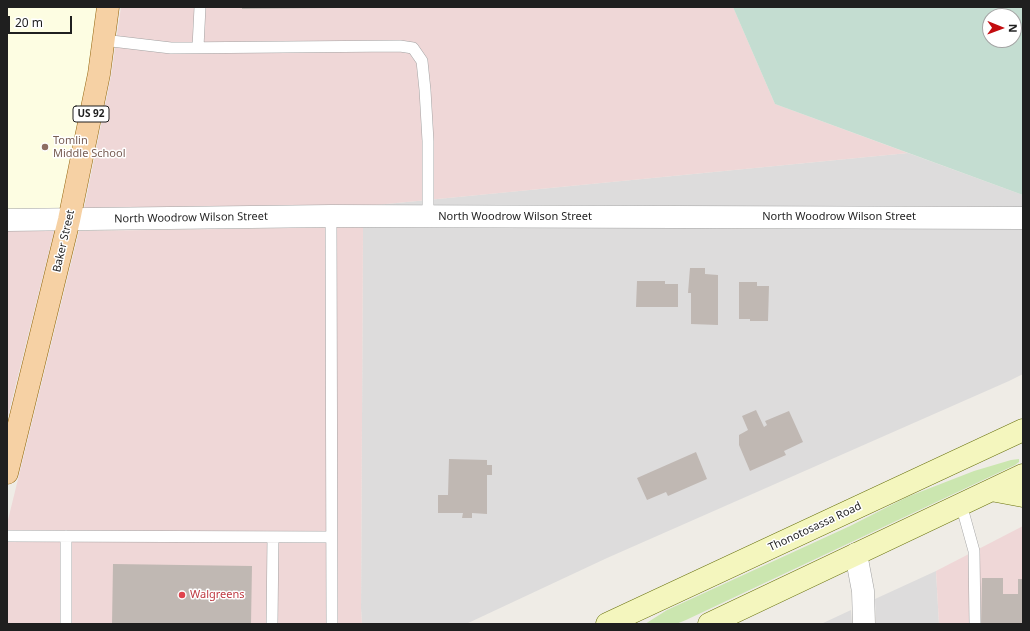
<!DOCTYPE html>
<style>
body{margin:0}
#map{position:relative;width:1030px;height:631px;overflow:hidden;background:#efece6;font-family:"Noto Sans",sans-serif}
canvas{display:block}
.frame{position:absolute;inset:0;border:8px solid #1f1f1f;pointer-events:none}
.north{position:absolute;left:982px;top:8px;width:40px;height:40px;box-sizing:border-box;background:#fff;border:1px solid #a5a5a5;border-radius:50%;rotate:91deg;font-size:11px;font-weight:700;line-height:16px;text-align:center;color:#1f1f1f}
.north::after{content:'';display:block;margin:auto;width:14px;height:18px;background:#c30c0f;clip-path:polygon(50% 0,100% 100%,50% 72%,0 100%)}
.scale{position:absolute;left:8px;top:16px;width:64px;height:18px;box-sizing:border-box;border:2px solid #1f1f1f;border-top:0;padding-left:5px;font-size:12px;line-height:14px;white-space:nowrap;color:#1f1f1f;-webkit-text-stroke:3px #fff;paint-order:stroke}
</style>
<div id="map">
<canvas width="1030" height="631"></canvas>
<div class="frame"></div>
<div class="north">N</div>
<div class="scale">20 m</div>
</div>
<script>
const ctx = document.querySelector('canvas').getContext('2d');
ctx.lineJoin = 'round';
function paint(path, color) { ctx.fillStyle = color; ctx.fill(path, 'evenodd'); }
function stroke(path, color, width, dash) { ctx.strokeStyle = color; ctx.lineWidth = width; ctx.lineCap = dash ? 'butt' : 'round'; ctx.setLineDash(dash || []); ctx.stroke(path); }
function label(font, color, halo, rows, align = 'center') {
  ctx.font = font + ' "Noto Sans",sans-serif'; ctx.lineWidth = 3; ctx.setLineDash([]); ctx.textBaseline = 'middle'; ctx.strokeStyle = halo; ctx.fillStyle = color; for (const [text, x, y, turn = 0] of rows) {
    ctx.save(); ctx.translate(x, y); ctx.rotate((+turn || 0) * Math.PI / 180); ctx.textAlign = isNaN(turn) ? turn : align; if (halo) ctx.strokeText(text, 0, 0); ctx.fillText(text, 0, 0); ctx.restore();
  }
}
const residential = new Path2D(`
 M908,153L1023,195V207L376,205Z
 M363,227L1023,229V374L1009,381L607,558L466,624H362L361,609Z
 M936,571L939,624H876L875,599Z
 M851,610L852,624H821Z`);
const commercial = new Path2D(`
 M121,7H733L775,104L908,153L376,205L84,209L111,76Z
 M363,227L361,609L362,624H7V524L79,231Z
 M7,231H54L7,420Z
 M1023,526V624H939L936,571Z`);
const education = new Path2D(`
 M7,7H108L69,220H7Z`);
const grass = new Path2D(`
 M1019,459V462L1015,465L686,620L676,624H645L667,610L850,526L907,497L974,471L1011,460Z`);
const wetland = new Path2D(`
 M733,7H1023V195L775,104ZM990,16H1014V40H990Z`);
const building = new Path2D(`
 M242,7H337V8L242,9Z
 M690,268H705V274L718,275V325L691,324V293H688Z
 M637,281H665V284H678V307H636Z
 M739,282H757V286H769L768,321H750V319H739Z
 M756,410L764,427L767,425L765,421L789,411L803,442L784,451L786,455L750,471L739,445V435L748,430L742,416Z
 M696,452L707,479L668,496L666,492L647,500L637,478Z
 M449,459L487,460V465H492V475H487V514L472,513V518H462L463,513H438V495H448Z
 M113,564L252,566L251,624H112Z
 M982,578H1003V594H1018V579H1023V624H981Z`);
const service = new Path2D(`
 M103,40L171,48L400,46L413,48L422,61L425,90L428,141V217
 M198,47L200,7
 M331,216L332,624
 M961,504L974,551L975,624
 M7,536L331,537
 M66,624V536
 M272,624L273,537`);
const minor = new Path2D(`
 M856,554L863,591L864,624`);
const tertiary = new Path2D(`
 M7,220L331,216L1023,218`);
const secondary = new Path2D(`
 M991,490L1023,496
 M607,624L1023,430
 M709,624L1023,475`);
const primary = new Path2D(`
 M7,473L69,220L99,74L108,7`);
const markers = [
 [45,147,4,"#8d6e63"],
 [182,595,4,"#e0444e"]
];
const shields = [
 [91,114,36]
];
const shieldNames = [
 ["US 92",91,114]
];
const educationNames = [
 ["Tomlin",53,141],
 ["Middle School",53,154]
];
const streetNames = [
 ["North Woodrow Wilson Street",515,217],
 ["North Woodrow Wilson Street",839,217],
 ["North Woodrow Wilson Street",191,218,-1],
 ["Baker Street",64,241,-77],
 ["Thonotosassa Road",815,527,-25]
];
const healthNames = [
 ["Walgreens",190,595]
];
paint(residential, '#dddcdc');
paint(commercial, '#efd7d7');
paint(education, '#fdfde2');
paint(grass, '#cbe6af');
paint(wetland, '#c4ddd1');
paint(building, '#c0b8b3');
stroke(service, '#a3a3a3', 12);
stroke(minor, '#a3a3a3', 23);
stroke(tertiary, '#a3a3a3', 23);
stroke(secondary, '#68710c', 23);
stroke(primary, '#926209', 23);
stroke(service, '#fff', 11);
stroke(minor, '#fff', 22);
stroke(tertiary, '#fff', 22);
stroke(secondary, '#f4f6be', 22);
stroke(primary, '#f6d1a4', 22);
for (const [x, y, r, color] of markers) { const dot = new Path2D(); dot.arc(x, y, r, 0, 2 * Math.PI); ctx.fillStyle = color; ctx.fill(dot); stroke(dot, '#fff', 1.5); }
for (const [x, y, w] of shields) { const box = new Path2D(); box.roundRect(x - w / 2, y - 8, w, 16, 3); ctx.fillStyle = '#fff'; ctx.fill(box); stroke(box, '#1f1f1f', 1); }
label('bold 10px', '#1f1f1f', null, shieldNames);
label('11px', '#785e54', '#fff', educationNames, 'left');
label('11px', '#1f1f1f', '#fff', streetNames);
label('11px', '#be3a42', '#fff', healthNames, 'left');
</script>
